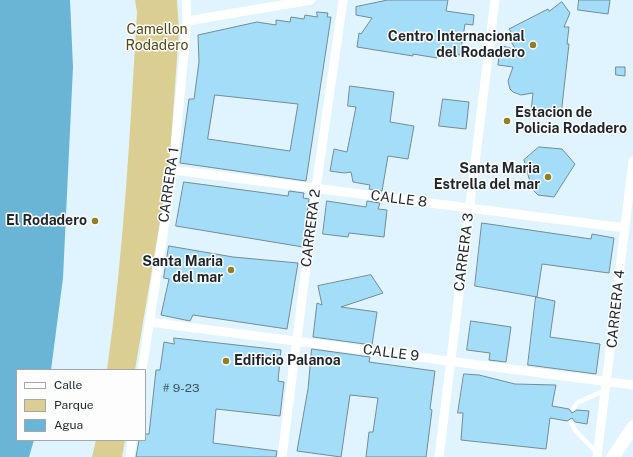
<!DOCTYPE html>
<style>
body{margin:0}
#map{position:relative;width:633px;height:457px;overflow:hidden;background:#dff4fe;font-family:"Public Sans",sans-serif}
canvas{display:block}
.legend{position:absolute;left:16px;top:369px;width:130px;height:72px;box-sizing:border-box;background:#fdfdfd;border:1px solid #a3a7a9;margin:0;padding:5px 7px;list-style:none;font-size:12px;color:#1d262b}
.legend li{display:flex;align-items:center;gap:8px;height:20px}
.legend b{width:20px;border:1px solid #a3a7a9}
</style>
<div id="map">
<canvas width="633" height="457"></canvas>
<ul class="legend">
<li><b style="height:5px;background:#fff"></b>Calle</li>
<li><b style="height:11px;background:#dace92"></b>Parque</li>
<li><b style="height:11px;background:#6ab4d5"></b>Agua</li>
</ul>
</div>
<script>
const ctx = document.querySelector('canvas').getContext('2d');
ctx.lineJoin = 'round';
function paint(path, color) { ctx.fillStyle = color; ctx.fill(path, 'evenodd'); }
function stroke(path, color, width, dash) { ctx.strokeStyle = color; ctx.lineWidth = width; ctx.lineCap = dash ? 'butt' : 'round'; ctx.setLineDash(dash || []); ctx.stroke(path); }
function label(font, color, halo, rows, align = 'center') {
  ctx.font = font + ' "Public Sans",sans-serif'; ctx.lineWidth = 3; ctx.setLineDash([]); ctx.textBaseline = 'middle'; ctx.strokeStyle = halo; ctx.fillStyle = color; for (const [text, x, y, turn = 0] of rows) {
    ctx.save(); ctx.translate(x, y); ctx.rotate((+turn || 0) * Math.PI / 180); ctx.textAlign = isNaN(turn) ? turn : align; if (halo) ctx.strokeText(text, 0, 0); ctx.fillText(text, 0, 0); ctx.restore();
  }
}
const green = new Path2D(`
 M135,0H177L179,31L169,168L135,370H107C124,251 130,132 137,12Z
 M96,440H125L122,457H92Z`);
const water = new Path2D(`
 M0,0H70L73,67L63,278L51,370H17V440H34L29,457H0Z`);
const building = new Path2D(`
 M388,0H448L446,11L474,15L473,25L465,24L460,55L438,51L437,58L413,54V56L357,47L359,33L361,34L372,18L356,15V7Z
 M579,0H610L608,14L578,10Z
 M562,2L570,13L564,27H569L567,44H569L561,115L531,112L533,93L521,95L513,92L510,89L508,81L513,67L498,65L500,45L516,50L506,33L511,32L509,29L544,11L548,9L549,11Z
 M317,12L328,13L327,17H331L306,181L180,163L189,99H194L199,62L198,35L257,22L276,25V20L290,22L291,17L304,19L305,15L317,17ZM215,95L298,104L290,151L208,139Z
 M616,67H625V76L616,75Z
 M350,86L394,92L390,122L414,126L408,159L388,156L382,191L369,189L370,185L353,182L351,172L344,173L330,171L334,149L347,152L356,107L348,106Z
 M443,99L469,102L466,129L439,126Z
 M539,147L562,149L575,164L554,197L538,195L532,189L524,160Z
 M184,182L288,196L289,191L304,193L303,198L309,199L303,247L176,226Z
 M327,201L366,207L367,201L380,203L378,209L387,210L384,237L349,233L348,237L323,234Z
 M482,223L591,239L592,234L614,238L609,273L542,264L537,297L475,286Z
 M169,246L233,257L298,263L287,329L193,315L190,321L161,315L169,279L164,278Z
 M371,275L383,293L341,307L377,312L372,345L313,337L317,303L322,305L318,286Z
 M536,297L555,301L550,337L600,344L596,374L528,365Z
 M471,321L511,327L506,362L489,360L490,353L467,350Z
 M174,338L281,350L278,381L284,382L280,416L216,409L213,443L277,451L276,457H136L139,440H145V434H149L156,370H160L164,342L174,344Z
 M312,349L370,357L369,362L435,371L430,409L432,410L426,457H366L369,432H373L378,398L350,395L341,457L297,451L308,389Z
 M464,374L479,375L515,384L556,385L552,406L569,409L572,413L577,410L589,411L587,424L575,422L572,418L567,421L550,418L546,449L461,440L463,413H458Z`);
const lane = new Path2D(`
 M573,409L577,403L605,390
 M571,422L575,430L597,453`);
const street = new Path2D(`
 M187,21L311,0
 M173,170L625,228
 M149,322L633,385
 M142,370L173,170L187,21L186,0
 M130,457L132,440
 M282,457L316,188L343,0
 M439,457L495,0
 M597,457L633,161`);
const secondary = new Path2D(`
 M613,457L633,427`);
const markers = [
 [533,45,4,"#907f26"],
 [507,121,4,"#907f26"],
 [548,177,4,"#907f26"],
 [95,221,4,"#907f26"],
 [231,270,4,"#907f26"],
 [226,361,4,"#907f26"]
];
const numberNames = [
 ["# 9-23",181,388]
];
const parkNames = [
 ["Camellon",157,30],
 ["Rodadero",157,46]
];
const poiNames = [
 ["Centro Internacional",525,37],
 ["del Rodadero",525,53],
 ["Estacion de",515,113,"left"],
 ["Policia Rodadero",515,129,"left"],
 ["Santa Maria",540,169],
 ["Estrella del mar",540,185],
 ["El Rodadero",87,221],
 ["Santa Maria",223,262],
 ["del mar",223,278],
 ["Edificio Palanoa",234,361,"left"]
];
const streetNames = [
 ["CARRERA 1",169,185,-82],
 ["CALLE 8",399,199,7],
 ["CARRERA 2",311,228,-83],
 ["CARRERA 3",464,252,-83],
 ["CARRERA 4",616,309,-84],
 ["CALLE 9",391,353,7]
];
paint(green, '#dace92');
paint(water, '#6ab4d5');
paint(building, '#a3ddf8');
stroke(building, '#738b96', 1);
stroke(lane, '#fff', 4.5);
stroke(street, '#fff', 9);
stroke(secondary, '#fff', 13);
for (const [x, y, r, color] of markers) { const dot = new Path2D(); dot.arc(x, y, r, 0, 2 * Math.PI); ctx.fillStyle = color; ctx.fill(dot); stroke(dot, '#fdfdfd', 1.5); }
label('12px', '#3e545e', null, numberNames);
label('14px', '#534915', '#fdfdfd', parkNames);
label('bold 14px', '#1d262b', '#fdfdfd', poiNames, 'right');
label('14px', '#1d262b', '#fdfdfd', streetNames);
</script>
